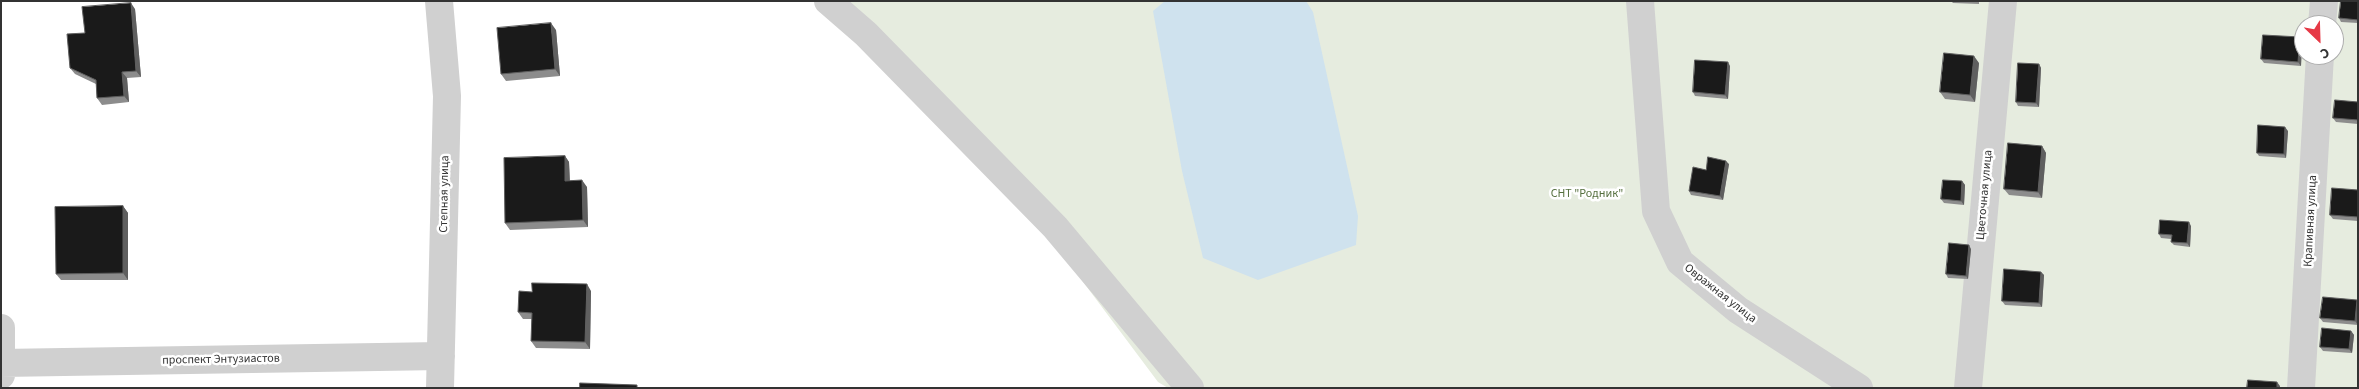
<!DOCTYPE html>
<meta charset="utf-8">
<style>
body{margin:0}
#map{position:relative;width:2359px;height:389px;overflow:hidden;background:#fff;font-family:"Source Sans 3",sans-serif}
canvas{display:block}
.frame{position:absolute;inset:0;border:2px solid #333;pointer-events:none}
.north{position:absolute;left:2294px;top:15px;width:50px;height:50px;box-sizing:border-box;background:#fff;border:1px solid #adadad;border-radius:50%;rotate:156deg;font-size:14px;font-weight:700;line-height:20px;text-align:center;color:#333}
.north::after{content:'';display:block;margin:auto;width:18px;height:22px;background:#e63946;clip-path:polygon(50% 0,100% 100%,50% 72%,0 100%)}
</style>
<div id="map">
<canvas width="2359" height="389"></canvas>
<div class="frame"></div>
<div class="north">С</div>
</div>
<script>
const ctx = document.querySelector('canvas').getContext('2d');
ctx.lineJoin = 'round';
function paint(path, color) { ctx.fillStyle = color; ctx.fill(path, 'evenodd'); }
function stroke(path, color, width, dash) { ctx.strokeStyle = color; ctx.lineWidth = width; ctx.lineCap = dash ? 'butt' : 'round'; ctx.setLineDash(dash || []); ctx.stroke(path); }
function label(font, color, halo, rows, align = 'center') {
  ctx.font = font + ' "Source Sans 3",sans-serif'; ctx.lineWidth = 5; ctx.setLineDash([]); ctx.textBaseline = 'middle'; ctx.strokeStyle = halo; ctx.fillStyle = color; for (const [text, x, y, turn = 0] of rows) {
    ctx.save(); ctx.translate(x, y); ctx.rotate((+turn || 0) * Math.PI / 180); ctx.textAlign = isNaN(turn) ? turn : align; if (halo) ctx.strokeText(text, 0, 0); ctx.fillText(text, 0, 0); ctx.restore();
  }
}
const green = new Path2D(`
 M817,1H2358V388H1168L1158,382L1048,235ZM2304,25H2334V55H2304Z`);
const water = new Path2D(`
 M1165,1H1306L1313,12L1358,216L1356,245L1258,280L1203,258L1182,171L1153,11Z`);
const minor = new Path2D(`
 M439,1L447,96L440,388
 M828,1L866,34L1055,227L1190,388
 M1640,1L1656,211L1680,262L1738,310L1859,388
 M2322,25L2324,1
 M1,328V375
 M1,363L441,356
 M1968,388L2003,1
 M2301,388L2320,55`);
const wall = new Path2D(`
 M1951,1H1979V4L1953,3Z
 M2358,1V23L2341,22L2339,18Z
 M135,9L141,77L127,78L129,102L102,105L97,98L96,84L75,74L70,68Z
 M556,30L560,76L506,81L501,74Z
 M2302,41L2301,66L2264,63L2261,59Z
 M1979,63L1975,102L1945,99L1940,92Z
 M2039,64L2041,68L2039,107L2018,106L2016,102Z
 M1730,66L1728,99L1695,96L1693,92Z
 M2358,102V124L2336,122L2333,118Z
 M2288,131L2286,158L2259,156L2257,153Z
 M2042,146L2046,153L2042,198L2009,195L2004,189Z
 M565,156L569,162L570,181L587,187L588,227L510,230L505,223Z
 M1729,164L1723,200L1691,195L1689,191L1706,170Z
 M1962,181L1965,185L1964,205L1944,203L1941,199Z
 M2358,190V221L2333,219L2330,215Z
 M123,206L128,213V280H61L56,274Z
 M2191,226L2190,247L2174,245L2171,242V239L2161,238L2159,234Z
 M1971,249L1968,279L1948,278L1946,274Z
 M2041,272L2044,275L2042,307L2005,305L2002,301Z
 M591,291L590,349L536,348L531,341L532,319H523L518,312L532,292Z
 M2357,300L2358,325L2323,322L2320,318Z
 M2351,331L2354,335L2352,353L2323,351L2320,347Z`);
const shadedWall = new Path2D(`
 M131,3L135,9L141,77L136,71Z
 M551,23L556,30L560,76L555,69Z
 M2300,37L2302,41L2301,66L2298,62Z
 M1974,56L1979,63L1975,102L1970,95Z
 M1728,62L1730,66L1728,99L1725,95Z
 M2039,64L2041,68L2039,107L2036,103Z
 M122,72L127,78L129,102L124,96Z
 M2285,127L2288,131L2286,158L2284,154Z
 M2042,146L2046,153L2042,198L2038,192Z
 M565,156L569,162L570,187L565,181Z
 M1726,161L1729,164L1723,200L1720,196Z
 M582,180L587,187L588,227L583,220Z
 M1962,181L1965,185L1964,205L1961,201Z
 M123,206L128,213V280L123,273Z
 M2189,222L2191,226L2190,247L2187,243Z
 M1969,245L1971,249L1968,279L1966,276Z
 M2041,272L2044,275L2042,307L2039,303Z
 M587,284L591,291L590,349L585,342Z
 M2357,300L2358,301V325L2355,321Z
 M2351,331L2354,335L2352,353L2349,349Z
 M2277,382L2280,386V388H2277Z`);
const building = new Path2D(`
 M2341,1H2358V20L2339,18Z
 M131,3L136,71L122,72L124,96L97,98L96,80L70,68L67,34L85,33L82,7Z
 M551,23L555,69L501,74L497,28Z
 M2263,35L2300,37L2298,62L2261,59Z
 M1944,53L1974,56L1970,95L1940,92Z
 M1695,60L1728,62L1725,95L1693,92Z
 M2018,63L2039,64L2036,103L2016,102Z
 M2335,100L2358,102V120L2333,118Z
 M2258,125L2285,127L2284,154L2257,153Z
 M2008,143L2042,146L2038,192L2004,189Z
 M565,156V181L582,180L583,220L505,223L504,158Z
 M1708,157L1726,161L1720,196L1689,191L1693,167L1706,170Z
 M1943,180L1962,181L1961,201L1941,199Z
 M2332,188L2358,190V217L2330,215Z
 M123,206V273L56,274L55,207Z
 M2160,220L2189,222L2187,243L2171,242L2172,235L2159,234Z
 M1949,243L1969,245L1966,276L1946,274Z
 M2004,269L2041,272L2039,303L2002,301Z
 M532,283L587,284L585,342L531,341L532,313L518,312L519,291L532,292Z
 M2323,297L2357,300L2355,321L2320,318Z
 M2322,328L2351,331L2349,349L2320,347Z
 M2248,380L2277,382V388H2247Z
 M580,383L637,385V388H580Z`);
const streetNames = [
 ["Степная улица",445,194,-89],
 ["Цветочная улица",1985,195,-85],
 ["Крапивная улица",2311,221,-87],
 ["Овражная улица",1720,294,38],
 ["проспект Энтузиастов",221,360,-1]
];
const parkNames = [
 ["СНТ \"Родник\"",1587,194]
];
paint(green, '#e6ecdf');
paint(water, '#cfe2ee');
stroke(minor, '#d0d0d0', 28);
paint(wall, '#8c8c8c');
paint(shadedWall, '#5f5f5f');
paint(building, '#1a1a1a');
stroke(building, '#5f5f5f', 1);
label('12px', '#333', '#fff', streetNames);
label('12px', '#56703f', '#fff', parkNames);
</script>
